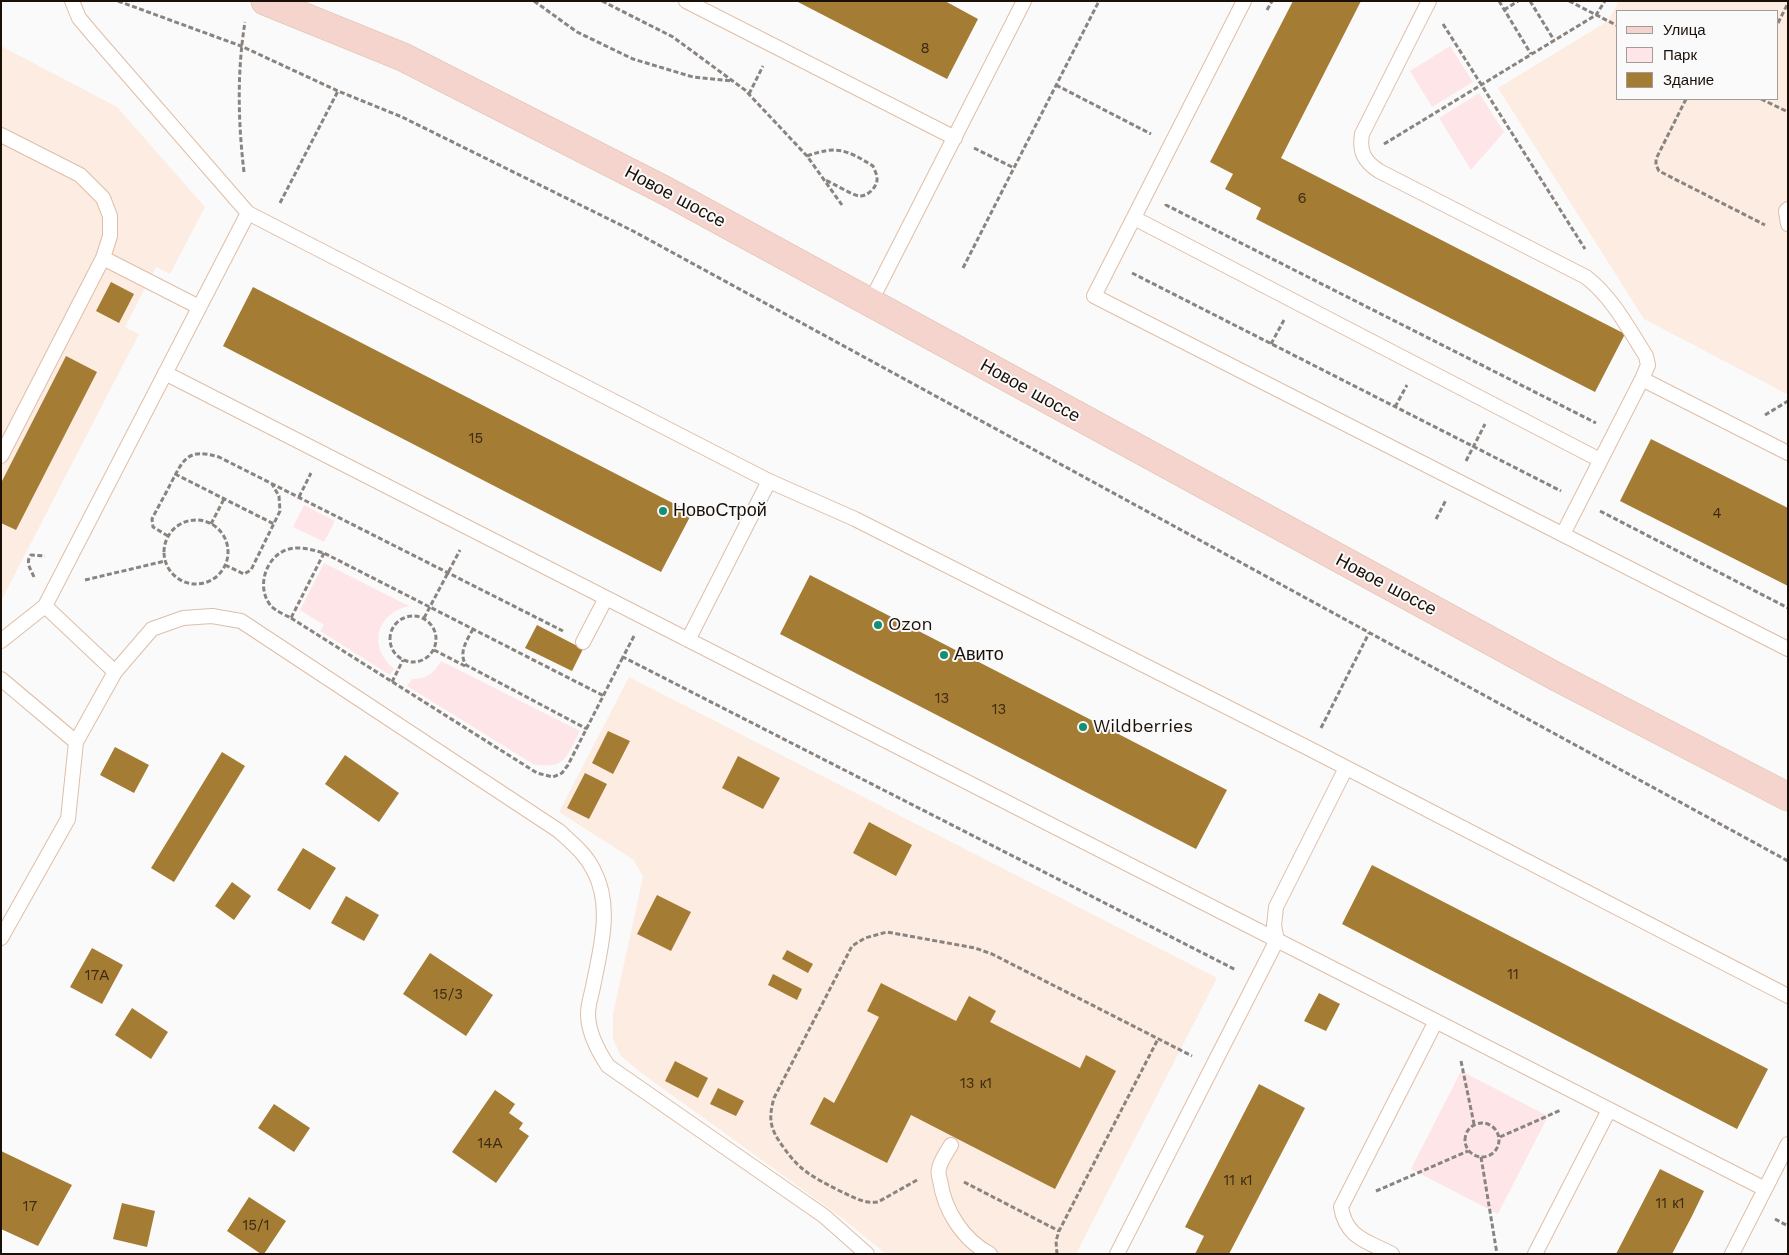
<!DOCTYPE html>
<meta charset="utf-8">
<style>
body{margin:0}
#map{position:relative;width:1789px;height:1255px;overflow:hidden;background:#fafafa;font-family:"Work Sans",sans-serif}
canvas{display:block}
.frame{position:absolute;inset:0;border:2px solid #1b1008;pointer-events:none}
.legend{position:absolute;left:1616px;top:10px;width:162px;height:90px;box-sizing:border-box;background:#fafafa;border:1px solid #a19c99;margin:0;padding:6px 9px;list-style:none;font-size:15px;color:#1b1008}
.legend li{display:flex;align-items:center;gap:10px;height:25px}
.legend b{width:25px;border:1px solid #a19c99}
</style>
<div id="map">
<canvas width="1789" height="1255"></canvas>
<div class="frame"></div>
<ul class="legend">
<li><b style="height:6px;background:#f5d4cd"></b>Улица</li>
<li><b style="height:14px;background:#fee6e8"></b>Парк</li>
<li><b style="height:14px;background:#a47c33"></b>Здание</li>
</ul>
</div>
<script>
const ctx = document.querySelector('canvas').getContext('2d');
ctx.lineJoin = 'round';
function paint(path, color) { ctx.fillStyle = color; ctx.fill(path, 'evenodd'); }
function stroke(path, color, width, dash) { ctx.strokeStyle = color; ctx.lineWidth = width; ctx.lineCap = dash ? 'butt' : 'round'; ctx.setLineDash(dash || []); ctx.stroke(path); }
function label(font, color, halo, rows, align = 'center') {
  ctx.font = font + ' "Work Sans",sans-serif'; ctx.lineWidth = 4; ctx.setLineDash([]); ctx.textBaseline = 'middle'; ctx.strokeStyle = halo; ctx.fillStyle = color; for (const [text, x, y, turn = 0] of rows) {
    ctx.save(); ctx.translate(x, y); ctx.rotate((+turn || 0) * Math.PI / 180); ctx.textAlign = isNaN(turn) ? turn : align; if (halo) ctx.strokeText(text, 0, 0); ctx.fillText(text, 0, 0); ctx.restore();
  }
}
const built = new Path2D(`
 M1619,1H1788L1787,394L1644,319L1498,88L1608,21ZM1618,11H1778V99H1618Z
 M1,46L117,107L205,207L170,274L156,267L125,327L139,334L1,601Z
 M629,677L1217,978L1076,1254H886L842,1218L640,1072L621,1056L613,1039V1014L643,877L634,860L559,812Z`);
const green = new Path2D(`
 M1450,46L1473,82L1432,107L1410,71Z
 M1479,93L1504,132L1471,170L1439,118Z
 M304,505L335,521L324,542L293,527Z
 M324,563L409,606C375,614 368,647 394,669L390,675L320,631L324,625L300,610Z
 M441,661L580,731C566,757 566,770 533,764L407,686L412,679C427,679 434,673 441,661Z
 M1461,1071L1548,1116L1498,1214L1411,1169Z`);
const building = new Path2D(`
 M796,1H945L978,19L947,79Z
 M1293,1H1361L1281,158L1625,334L1595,392L1256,219L1261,208L1225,189L1233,174L1210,162Z
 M111,282L134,294L119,323L96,311Z
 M253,287L692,513L661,572L223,346Z
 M66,356L97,372L16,530L1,523V483Z
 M1651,439L1788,508V586L1620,501Z
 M810,575L1227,790L1196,849L780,634Z
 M537,625L583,649L572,671L525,648Z
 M608,731L630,741L613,774L592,763Z
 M115,747L149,765L134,793L100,775Z
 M222,752L245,766L174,882L151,868Z
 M345,755L399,793L379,822L325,784Z
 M738,756L780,778L763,809L722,788Z
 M585,773L607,784L589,819L567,808Z
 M869,822L912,845L896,876L853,853Z
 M303,848L336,868L310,910L277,890Z
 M1372,865L1768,1069L1737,1129L1342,924Z
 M232,882L251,896L234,920L215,906Z
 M657,895L691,912L671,951L637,934Z
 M346,896L379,915L364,941L331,923Z
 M92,948L123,965L102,1004L70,987Z
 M787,950L813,964L808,973L782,959Z
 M430,953L493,995L466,1036L403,994Z
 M773,974L802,989L797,1000L768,985Z
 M881,983L956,1021L969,996L996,1011L990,1022L1080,1068L1086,1055L1116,1071L1055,1189L911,1115L887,1163L810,1124L824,1097L834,1103L879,1017L867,1011Z
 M1319,993L1340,1004L1326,1031L1304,1021Z
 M132,1008L168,1032L151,1059L115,1035Z
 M675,1061L708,1078L698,1098L665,1081Z
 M1259,1084L1305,1108L1229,1254H1195L1204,1236L1185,1227Z
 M718,1088L744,1101L736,1116L710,1104Z
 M495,1090L515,1104L509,1113L523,1123L519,1129L529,1136L496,1183L452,1152Z
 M274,1104L310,1128L294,1152L258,1128Z
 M1,1151L72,1185L38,1246L1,1229Z
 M1660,1169L1704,1191L1692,1216L1672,1254H1616Z
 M249,1197L286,1221L264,1254H261L227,1231Z
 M122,1203L155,1211L147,1247L113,1239Z`);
const path = new Path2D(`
 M118,1L241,46L338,91L402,117L633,231L1788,861
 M534,1L577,32L633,59L693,77L732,81
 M602,1L673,37L745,90L807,156L842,205
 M1499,1L1531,54
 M1530,1L1554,40
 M1569,1L1618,26
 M1267,10L1272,1
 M1504,10L1518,1
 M1778,23L1788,3
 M1443,24L1585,249
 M1056,85L1151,134
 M749,94L763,66
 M1686,99L1656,159V165L1659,171L1765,225
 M1761,99L1788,112
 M1384,144L1596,15L1605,1
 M974,148L1014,168
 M807,156C837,145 847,150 873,166C874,169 877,174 877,178C878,186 868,197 859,196C852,195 833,183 825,180
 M244,172C238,122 237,71 245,22
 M280,203L338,91
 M1166,204V205L1596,423
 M963,268L1099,1
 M1132,273L1561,491
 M1271,344L1284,320
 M1395,407L1407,385
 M1765,415L1788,401
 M1466,461L1485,424
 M175,474L274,524
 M299,497L311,473
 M1600,511L1788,608
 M1436,519L1446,500
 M164 552a32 32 0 1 1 64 0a32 32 0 1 1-64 0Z
 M211,524L224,499
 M168,536L153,527L152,519C158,507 165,495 171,483C184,458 188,448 219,457L563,631
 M324,553L291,618C285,615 276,611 271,606C256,588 265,558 286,550C299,545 312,550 324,553L604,696
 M225,565L244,574L251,570L280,511L279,496L272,484
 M34,577C31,570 25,562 31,555L45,556
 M85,580L165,561
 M390 639a23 23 0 1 1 46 0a23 23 0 1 1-46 0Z
 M291,618L537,773L553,777L562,773L568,765L623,657
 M424,618L460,550
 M473,629C467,640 458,653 466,665L587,729
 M634,636L623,657L1236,970
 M434,650L467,667
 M392,682L403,660
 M1321,728L1369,633
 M1461,1061L1474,1124
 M1465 1140a17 17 0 1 1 34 0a17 17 0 1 1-34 0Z
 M1500,1137L1561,1110
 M1481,1157L1497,1254
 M917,1180L878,1202C863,1204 851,1196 838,1190C813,1177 800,1171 784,1148C770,1129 768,1120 774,1098L852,946L865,938L887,932L975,948L992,954L1192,1056
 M964,1182L1059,1231
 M1376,1191L1468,1151
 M1775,1219L1788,1226
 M1057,1254L1056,1241L1059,1231L1158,1039`);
const lane = new Path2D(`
 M72,1L79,18L95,37L248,213L769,481L855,519L1310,749L1788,996
 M686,1L955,138
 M1244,1L1094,296L1788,649
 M1429,1L1362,134C1359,152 1364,161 1379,171L1586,277C1613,298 1628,328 1646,356L1648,365L1642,379
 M1,135L80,175L103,198L110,216V236L103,258L1,456
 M1788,209L1786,211L1788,224
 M1134,218L1600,460
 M103,258L199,307
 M870,303L1024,1
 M165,373L1765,1189
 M1563,534L1642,379L1788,453
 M45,606L115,672
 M688,640L769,481
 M1,641L45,606L248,213
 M583,642L606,598
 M1,679L76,742L68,819L1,938
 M76,742L115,672L152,629L183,618L212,616L241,621L559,831C572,843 586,854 594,871C613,907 600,950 593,987C591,996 588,1005 588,1014C588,1033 598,1051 608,1066L824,1216L867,1254
 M951,1145C947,1152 940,1161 939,1169C938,1172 939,1177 940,1180C944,1210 963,1240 990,1254
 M1117,1254L1277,940L1274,926L1276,907L1346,768
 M1392,1254C1367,1241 1346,1238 1341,1207L1436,1021
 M1535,1254L1609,1110
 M1732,1254L1788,1144`);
const secondary = new Path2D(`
 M265,1L403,57L666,191L1555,676L1788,797`);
const markers = [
 [663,511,5,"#138f74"],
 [878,625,5,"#138f74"],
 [944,655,5,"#138f74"],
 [1083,727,5,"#138f74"]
];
const numberNames = [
 ["8",925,49],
 ["6",1302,199],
 ["15",476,439],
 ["4",1717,514],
 ["13",942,699],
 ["13",999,710],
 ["11",1513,975],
 ["17А",97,976],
 ["15/3",448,995],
 ["13 к1",976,1084],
 ["14А",490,1144],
 ["11 к1",1238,1181],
 ["11 к1",1670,1204],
 ["17",30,1207],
 ["15/1",256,1226]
];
const streetNames = [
 ["Новое шоссе",675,197,28],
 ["Новое шоссе",1030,391,29],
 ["Новое шоссе",1386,585,28]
];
const poiNames = [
 ["НовоСтрой",673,511],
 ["Ozon",888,625],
 ["Авито",954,655],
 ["Wildberries",1093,727]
];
paint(built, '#fdece1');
paint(green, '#fee6e8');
paint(building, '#a47c33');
stroke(lane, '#debea7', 16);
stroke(secondary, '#debea7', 29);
stroke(path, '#8a8480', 3, [5, 2.5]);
stroke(lane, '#fff', 14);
stroke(secondary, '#f5d4cd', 28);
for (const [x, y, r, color] of markers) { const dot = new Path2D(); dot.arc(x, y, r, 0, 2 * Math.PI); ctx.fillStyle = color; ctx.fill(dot); stroke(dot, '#fafafa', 2); }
label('15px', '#3d2b13', null, numberNames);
label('18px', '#1b1008', '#fafafa', streetNames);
label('18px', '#1b1008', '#fafafa', poiNames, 'left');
</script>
